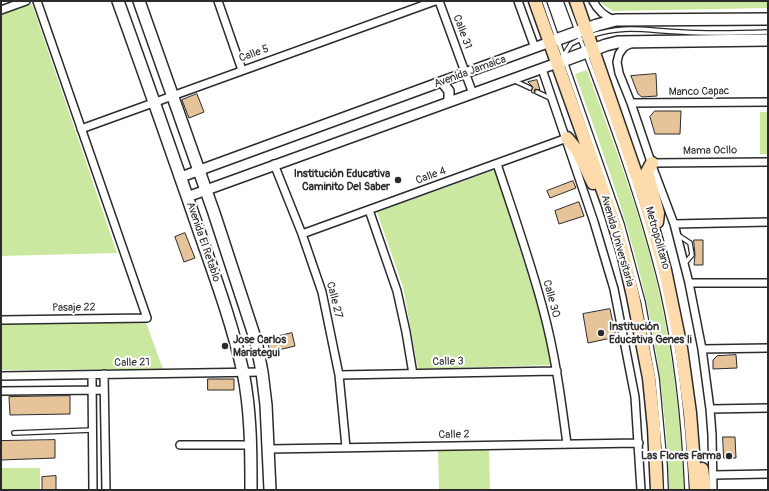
<!DOCTYPE html>
<meta charset="utf-8">
<style>
body{margin:0}
#map{position:relative;width:769px;height:491px;overflow:hidden;background:#fff;font-family:Pangolin,sans-serif}
canvas{display:block}
.frame{position:absolute;inset:0;border:2px solid #2b2b2b;pointer-events:none}
</style>
<div id="map">
<canvas width="769" height="491"></canvas>
<div class="frame"></div>
</div>
<script>
const ctx = document.querySelector('canvas').getContext('2d');
ctx.lineJoin = 'round';
function paint(path, color) { ctx.fillStyle = color; ctx.fill(path, 'evenodd'); }
function stroke(path, color, width, dash) { ctx.strokeStyle = color; ctx.lineWidth = width; ctx.lineCap = dash ? 'butt' : 'round'; ctx.setLineDash(dash || []); ctx.stroke(path); }
function label(font, color, halo, rows, align = 'center') {
  ctx.font = font + ' Pangolin,sans-serif'; ctx.lineWidth = 4; ctx.setLineDash([]); ctx.textBaseline = 'middle'; ctx.strokeStyle = halo; ctx.fillStyle = color; for (const [text, x, y, turn = 0] of rows) {
    ctx.save(); ctx.translate(x, y); ctx.rotate((+turn || 0) * Math.PI / 180); ctx.textAlign = isNaN(turn) ? turn : align; if (halo) ctx.strokeText(text, 0, 0); ctx.fillText(text, 0, 0); ctx.restore();
  }
}
const green = new Path2D(`
 M600,1H768V8L613,11L601,3Z
 M32,4L117,253L1,256V15Z
 M587,70C609,132 633,193 650,256C671,333 680,411 684,490H669C667,421 659,353 643,287C626,214 600,144 575,74Z
 M760,112H768V154H760Z
 M495,170L540,314L551,365L418,369L403,287L377,212Z
 M145,320L163,369L1,370V322Z
 M489,449L490,490H439L438,450Z
 M1,468H40V490H1Z`);
const building = new Path2D(`
 M656,74L657,96L642,97L638,94L631,76Z
 M537,80L540,90L535,89L534,93H532L531,91L533,87L528,82Z
 M197,94L204,112L189,118L182,100Z
 M655,111H681L680,134H655L650,117Z
 M573,181L576,188L550,198L547,191Z
 M579,202L584,216L559,224L555,211Z
 M185,233L195,258L184,262L175,237Z
 M694,240H703V265H694L695,255Z
 M610,309L616,337L588,343L583,314Z
 M292,333L295,346L270,352L267,339Z
 M736,355L737,368L713,369V360L717,356Z
 M208,379H234V390H208Z
 M70,396V414L10,415L9,397Z
 M723,437H735L736,458H724Z
 M55,440V458L1,460V441Z
 M56,476V490H42V477Z`);
const service = new Path2D(`
 M544,1L622,224L643,302L657,378L665,465L666,490
 M566,1C601,95 638,190 662,289C677,355 684,422 687,490
 M590,36C624,24 648,31 682,32C710,34 739,33 768,32
 M564,55L571,44L581,39
 M515,81L530,88
 M537,92L550,98
 M678,235L690,243L692,255L685,263
 M14,433L92,430`);
const minor = new Path2D(`
 M218,1L242,70
 M439,1L473,94
 M518,1L535,48
 M593,1C598,11 604,16 614,20
 M1,10L26,1
 M632,43L624,47L619,54L617,62L619,73L631,103L654,171L674,224L689,283L702,349L710,409L712,435L713,490
 M542,69L594,222L614,289L635,397L641,490
 M631,103L768,102
 M81,129L435,1
 M652,163L768,162
 M274,164L302,234L322,292L339,375L346,447
 M497,164C513,212 530,260 543,309C555,353 561,398 567,444
 M369,210L397,291L406,332L413,374
 M674,224L768,222
 M302,234L567,138
 M689,283H768
 M1,320L147,318L37,1
 M702,349L768,348
 M104,374L106,490
 M92,375L93,490
 M339,375L557,371
 M1,376L262,372
 M1,391L104,390
 M710,409L768,408
 M180,445H251
 M269,449L639,443
 M713,475L768,474`);
const tertiary = new Path2D(`
 M442,82L449,91V102
 M181,177L550,42
 M187,197L557,63`);
const secondary = new Path2D(`
 M118,1C142,67 165,133 188,199C207,256 230,313 243,372C251,411 251,451 251,490
 M139,1L214,213L256,341L262,372L266,405L270,490
 M550,42L597,25L616,20L768,19
 M557,63L606,45L618,42L768,40`);
const primary = new Path2D(`
 M535,1L608,205L623,253L633,296L649,378L654,428L657,490
 M576,1L645,200L665,270L681,348L690,413L696,490
 M567,138L577,150L593,183
 M652,163L647,172L658,213L657,222
 M702,469L705,490`);
const markers = [
 [398,180,4,"#2b2b2b"],
 [601,333,4,"#2b2b2b"],
 [225,346,4,"#2b2b2b"],
 [729,456,4,"#2b2b2b"]
];
const streetNames = [
 ["Calle 31",462,32,70],
 ["Calle 5",254,54,-20],
 ["Avenida Jamaica",470,72,-20],
 ["Manco Capac",699,92,-1],
 ["Mama Ocllo",710,151,-1],
 ["Calle 4",431,176,-20],
 ["Metropolitano",657,238,74],
 ["Avenida Universitaria",617,241,74],
 ["Avenida El Retablo",203,242,71],
 ["Calle 30",551,299,75],
 ["Calle 27",334,300,76],
 ["Pasaje 22",74,308,-1],
 ["Calle 3",448,362,-1],
 ["Calle 21",132,363,-1],
 ["Calle 2",454,435,-1]
];
const poiNames = [
 ["Institución Educativa",390,174],
 ["Caminito Del Saber",390,187],
 ["Institución",609,327,"left"],
 ["Educativa Genes Ii",609,340,"left"],
 ["Jose Carlos",233,340,"left"],
 ["Mariategui",233,353,"left"],
 ["Las Flores Farma",721,456]
];
paint(green, '#cbe8a0');
paint(building, '#e6c398');
stroke(building, '#2b2b2b', 1);
stroke(service, '#2b2b2b', 6);
stroke(minor, '#2b2b2b', 10);
stroke(tertiary, '#2b2b2b', 12);
stroke(secondary, '#2b2b2b', 14);
stroke(primary, '#2b2b2b', 15);
stroke(service, '#fff', 3.5);
stroke(minor, '#fff', 7);
stroke(tertiary, '#fff', 9);
stroke(secondary, '#fff', 11);
stroke(primary, '#fedbac', 12);
for (const [x, y, r, color] of markers) { const dot = new Path2D(); dot.arc(x, y, r, 0, 2 * Math.PI); ctx.fillStyle = color; ctx.fill(dot); stroke(dot, '#fff', 1.5); }
label('11px', '#2b2b2b', '#fff', streetNames);
label('bold 11px', '#2b2b2b', '#fff', poiNames, 'right');
</script>
